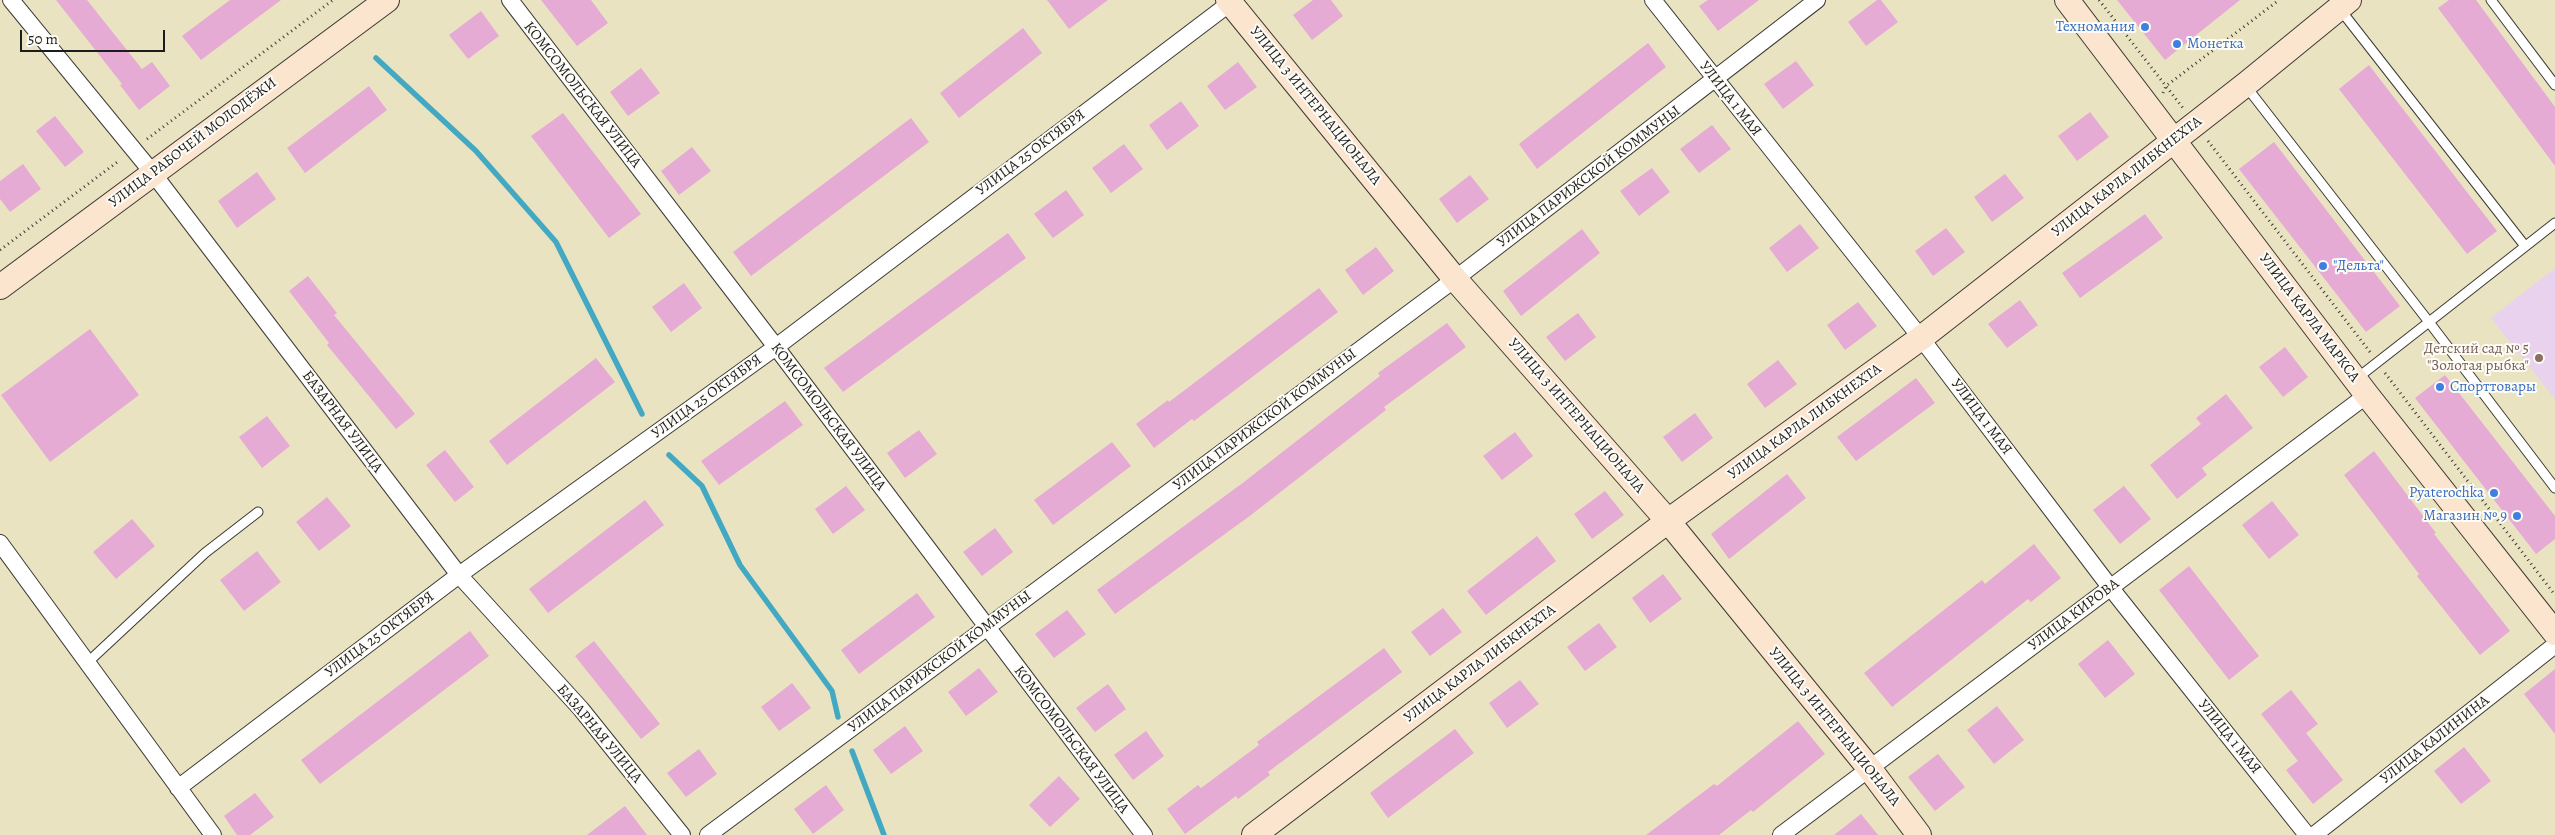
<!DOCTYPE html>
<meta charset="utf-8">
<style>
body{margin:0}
#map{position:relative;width:2555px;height:835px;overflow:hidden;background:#eae3c1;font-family:Alegreya,serif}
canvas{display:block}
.scale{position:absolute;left:20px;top:30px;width:145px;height:22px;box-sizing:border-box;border:2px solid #1c1c1c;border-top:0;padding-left:6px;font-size:15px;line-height:18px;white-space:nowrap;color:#1c1c1c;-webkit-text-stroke:4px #fdfcf7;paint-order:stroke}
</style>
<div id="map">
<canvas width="2555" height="835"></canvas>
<div class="scale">50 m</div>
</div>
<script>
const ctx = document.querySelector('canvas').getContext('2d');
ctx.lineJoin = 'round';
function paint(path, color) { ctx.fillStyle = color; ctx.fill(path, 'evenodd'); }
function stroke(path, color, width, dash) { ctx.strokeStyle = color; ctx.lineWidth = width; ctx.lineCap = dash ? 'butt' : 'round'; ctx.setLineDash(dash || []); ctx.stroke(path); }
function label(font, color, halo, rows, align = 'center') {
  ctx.font = font + ' Alegreya,serif'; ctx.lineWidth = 4; ctx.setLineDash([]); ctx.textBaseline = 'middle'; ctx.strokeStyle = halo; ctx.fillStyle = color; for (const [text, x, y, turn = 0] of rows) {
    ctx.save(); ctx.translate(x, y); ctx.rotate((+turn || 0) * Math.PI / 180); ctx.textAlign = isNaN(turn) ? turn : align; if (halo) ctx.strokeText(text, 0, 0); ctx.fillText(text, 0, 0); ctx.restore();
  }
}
const built = new Path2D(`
 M2555,268V399L2491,318Z`);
const stream = new Path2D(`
 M376,58L476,151L556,242L642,414
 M669,455L702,486L740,565L832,691L838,717
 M852,751L884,835`);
const building = new Path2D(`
 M56,0H87L142,69L152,62L170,86L139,110L120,85L122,84Z
 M230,0H281L201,60L182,36Z
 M541,0H591L608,23L577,46Z
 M1047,0H1108L1069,29Z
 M1313,0H1331L1343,16L1312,40L1293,15Z
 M1708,0H1759L1718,31L1699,6Z
 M1877,0H1881L1898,22L1866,46L1848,22Z
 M2117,0H2240L2165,60Z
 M2449,0H2476L2555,107V166L2438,8Z
 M481,11L499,36L468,59L449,35Z
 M1023,28L1042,53L959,118L940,93Z
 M1648,43L1666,67L1537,169L1519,144Z
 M1796,61L1814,85L1783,109L1764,84Z
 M1238,62L1257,87L1225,110L1207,86Z
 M2369,65L2497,231L2467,254L2339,89Z
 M641,68L660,93L628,116L610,92Z
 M369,86L387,110L305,173L287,148Z
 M1181,101L1199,126L1167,150L1149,125Z
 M2090,112L2109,137L2077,161L2058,136Z
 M563,113L641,214L609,238L531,136Z
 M55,116L84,152L65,167L36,131Z
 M911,118L929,142L751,276L733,252Z
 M1712,125L1731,149L1699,173L1680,149Z
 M2274,142L2400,306L2366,332L2239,169Z
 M1124,144L1143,169L1111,193L1092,168Z
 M692,147L711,171L679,195L661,171Z
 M23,164L41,189L10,212L0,199V181Z
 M1652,168L1670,192L1639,216L1620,191Z
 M257,172L276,199L237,228L218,201Z
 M2005,174L2024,198L1992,222L1974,197Z
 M1470,175L1489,199L1457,223L1439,199Z
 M1066,190L1084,215L1053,238L1034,214Z
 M2145,214L2163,238L2080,298L2062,273Z
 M1800,224L1819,248L1787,272L1769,248Z
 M1946,228L1965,252L1933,276L1915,251Z
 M1582,229L1600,253L1521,316L1503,291Z
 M1008,233L1026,258L843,392L824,368Z
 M1376,247L1394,271L1363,295L1345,270Z
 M308,276L337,313L334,315L415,414L396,429L327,345L329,343L289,291Z
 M684,283L702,308L671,332L652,307Z
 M1319,288L1338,312L1194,421L1192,419L1154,448L1136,424L1168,400L1169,402Z
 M2020,300L2038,325L2007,348L1988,324Z
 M1858,302L1877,326L1845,350L1827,325Z
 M1578,313L1596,337L1565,361L1546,337Z
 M1447,323L1466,347L1384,407L1386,410L1251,515L1115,614L1097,590L1244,482L1380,376L1378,373Z
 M90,329L139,395L50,462L1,395Z
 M2285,347L2308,377L2283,397L2259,367Z
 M596,358L615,382L507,465L489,441Z
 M1778,360L1797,384L1765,408L1747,384Z
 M2445,375L2555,516V539L2536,554L2415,398Z
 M1916,378L1935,403L1856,461L1837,437Z
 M2226,394L2253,428L2202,468L2207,475L2177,499L2150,465L2201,424L2196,418Z
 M785,401L803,425L719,485L701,461Z
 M1695,413L1713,438L1682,462L1663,437Z
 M267,416L290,446L262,468L239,437Z
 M919,430L937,454L905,478L887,453Z
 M1515,432L1533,456L1502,480L1483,456Z
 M1112,442L1131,466L1053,525L1034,500Z
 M445,450L474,487L455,502L426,465Z
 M2374,451L2436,533L2434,534L2510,631L2480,655L2417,576L2419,574L2344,475Z
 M1787,474L1806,498L1729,559L1711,534Z
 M846,486L865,510L833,534L815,509Z
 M2124,486L2151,519L2120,544L2093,510Z
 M1605,491L1624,515L1592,539L1574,514Z
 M327,497L351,526L319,551L296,522Z
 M645,500L664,525L548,613L529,589Z
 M2272,501L2299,535L2269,559L2242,525Z
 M132,519L155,546L116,579L93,552Z
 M995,528L1013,552L982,576L963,552Z
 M1537,536L1556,561L1486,615L1467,591Z
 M2034,544L2061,578L2031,602L2028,599L1892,707L1864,673L1982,580L1985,584Z
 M257,551L281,582L244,611L220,580Z
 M2189,566L2259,656L2229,680L2159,590Z
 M1663,574L1682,599L1650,623L1632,598Z
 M917,593L935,617L859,674L841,650Z
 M1443,608L1462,632L1430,656L1411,632Z
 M1067,610L1086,634L1054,658L1035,634Z
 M1599,623L1617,647L1585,671L1567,647Z
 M470,631L489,656L320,784L301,760Z
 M2108,640L2135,674L2105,698L2078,664Z
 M594,641L660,724L641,739L575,656Z
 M1384,648L1402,672L1268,772L1270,775L1238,799L1236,796L1185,834L1167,809L1198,785L1201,788L1259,745L1257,742Z
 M979,668L998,692L966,716L948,692Z
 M2555,669V734L2524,694Z
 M1520,680L1539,704L1507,728L1489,703Z
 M792,683L811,708L779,731L761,707Z
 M1108,684L1126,709L1095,732L1076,708Z
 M2291,690L2318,724L2306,733L2343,780L2313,804L2286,770L2298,761L2261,714Z
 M1997,706L2024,740L1994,764L1967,730Z
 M1798,721L1825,754L1753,812L1751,810L1719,835H1646L1714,784L1717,786Z
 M905,726L923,751L891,774L873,750Z
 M1455,729L1474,753L1388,818L1370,793Z
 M1146,731L1164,756L1133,780L1114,755Z
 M2464,747L2491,781L2461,804L2434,771Z
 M699,749L717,774L686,797L667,773Z
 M1938,754L1965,787L1935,811L1908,777Z
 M1059,776L1080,799L1050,827L1029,805Z
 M826,785L844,810L813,834L794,809Z
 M255,793L274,817L250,835H237L224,816Z
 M625,806L647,835H587Z
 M1861,814L1878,835H1834Z`);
const path = new Path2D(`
 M2099,0L2183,108
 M2163,93L2166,86L2279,0
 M147,139L333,0
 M2208,141L2370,352
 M0,250L120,160
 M2385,373L2555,595`);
const lane = new Path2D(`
 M2491,0L2555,85
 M2339,8L2525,246
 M2245,85L2429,322L2555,223
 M2356,379L2429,322L2555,488
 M87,663L205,553L258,512`);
const street = new Path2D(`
 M11,0L152,172L459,575L581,709L682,835
 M510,0L776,347L1144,835
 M1653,0L1921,338L2110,587L2307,835
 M0,543L213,835
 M178,788L459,575L776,347L1234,0
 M708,835L1455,279L1817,0
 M1781,835L2367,395
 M2314,835L2555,645`);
const secondary = new Path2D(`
 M1228,0L1455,279L1668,521L1869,768L1919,835
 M2067,0L2367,395L2555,633
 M0,287L387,0
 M1254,835L1668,521L1921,338L2245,85L2349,0`);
const markers = [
 [2145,27,5,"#3f7fe0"],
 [2177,44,5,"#3f7fe0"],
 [2323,266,5,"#3f7fe0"],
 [2539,358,5,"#8d6e63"],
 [2440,387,5,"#3f7fe0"],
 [2494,493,5,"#3f7fe0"],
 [2517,516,5,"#3f7fe0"]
];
const shopNames = [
 ["Техномания",2135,27],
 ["Монетка",2187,44,"left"],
 ["\"Дельта\"",2333,266,"left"],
 ["Спорттовары",2450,387,"left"],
 ["Pyaterochka",2484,493],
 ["Магазин № 9",2507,516]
];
const streetNames = [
 ["КОМСОМОЛЬСКАЯ УЛИЦА",582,95,52],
 ["УЛИЦА 1 МАЯ",1730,99,52],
 ["УЛИЦА 3 ИНТЕРНАЦИОНАЛА",1315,106,51],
 ["УЛИЦА РАБОЧЕЙ МОЛОДЁЖИ",193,143,-37],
 ["УЛИЦА 25 ОКТЯБРЯ",1031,153,-37],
 ["УЛИЦА ПАРИЖСКОЙ КОММУНЫ",1589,177,-37],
 ["УЛИЦА КАРЛА ЛИБКНЕХТА",2127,177,-38],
 ["УЛИЦА КАРЛА МАРКСА",2309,318,53],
 ["УЛИЦА 25 ОКТЯБРЯ",707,397,-36],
 ["УЛИЦА 3 ИНТЕРНАЦИОНАЛА",1576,416,49],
 ["КОМСОМОЛЬСКАЯ УЛИЦА",828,417,53],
 ["УЛИЦА 1 МАЯ",1981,417,53],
 ["УЛИЦА ПАРИЖСКОЙ КОММУНЫ",1265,420,-37],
 ["БАЗАРНАЯ УЛИЦА",342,422,53],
 ["УЛИЦА КАРЛА ЛИБКНЕХТА",1805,422,-36],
 ["УЛИЦА КИРОВА",2074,615,-37],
 ["УЛИЦА 25 ОКТЯБРЯ",380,635,-37],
 ["УЛИЦА ПАРИЖСКОЙ КОММУНЫ",940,662,-37],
 ["УЛИЦА КАРЛА ЛИБКНЕХТА",1480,664,-37],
 ["УЛИЦА 3 ИНТЕРНАЦИОНАЛА",1834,727,51],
 ["БАЗАРНАЯ УЛИЦА",599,734,50],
 ["УЛИЦА 1 МАЯ",2229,737,51],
 ["КОМСОМОЛЬСКАЯ УЛИЦА",1071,740,53],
 ["УЛИЦА КАЛИНИНА",2435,740,-38]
];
const educationNames = [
 ["Детский сад № 5",2529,349],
 ["\"Золотая рыбка\"",2529,366]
];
paint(built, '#e9d2ed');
stroke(stream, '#43a9c3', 5.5);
paint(building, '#e5abd4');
stroke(lane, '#3b3a35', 11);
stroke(street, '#3b3a35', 18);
stroke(secondary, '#3b3a35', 26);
stroke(path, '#3b3a35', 3, [1, 4]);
stroke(lane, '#fff', 9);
stroke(street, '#fff', 16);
stroke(secondary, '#fce5cf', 24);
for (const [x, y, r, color] of markers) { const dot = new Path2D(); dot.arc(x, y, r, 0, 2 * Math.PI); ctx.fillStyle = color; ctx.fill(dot); stroke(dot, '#fdfcf7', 2); }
label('15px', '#366cbe', '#fdfcf7', shopNames, 'right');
label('15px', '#1c1c1c', '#fdfcf7', streetNames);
label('15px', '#785e54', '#fdfcf7', educationNames, 'right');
</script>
